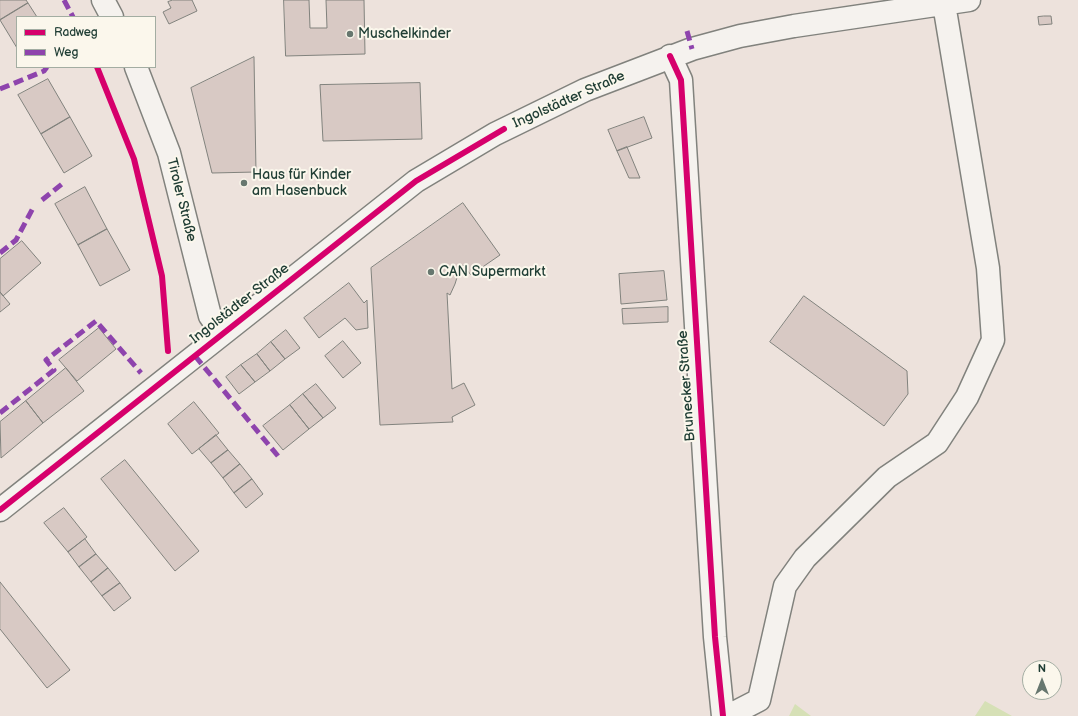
<!DOCTYPE html>
<meta charset="utf-8">
<style>
body{margin:0}
#map{position:relative;width:1078px;height:716px;overflow:hidden;background:#ede2dc;font-family:"Balsamiq Sans",sans-serif}
canvas{display:block}
.legend{position:absolute;left:16px;top:16px;width:140px;height:52px;box-sizing:border-box;background:#fbf7ec;border:1px solid #a3ada2;margin:0;padding:5px 7px;list-style:none;font-size:12px;color:#1f3d34}
.legend li{display:flex;align-items:center;gap:8px;height:20px}
.legend b{width:20px;border:1px solid #a3ada2}
.north{position:absolute;left:1022px;top:660px;width:40px;height:40px;box-sizing:border-box;background:#fbf7ec;border:1px solid #a3ada2;border-radius:50%;rotate:0deg;font-size:11px;font-weight:700;line-height:16px;text-align:center;color:#1f3d34}
.north::after{content:'';display:block;margin:auto;width:14px;height:18px;background:#67776f;clip-path:polygon(50% 0,100% 100%,50% 72%,0 100%)}
</style>
<div id="map">
<canvas width="1078" height="716"></canvas>
<ul class="legend">
<li><b style="height:5px;background:#d6006c"></b>Radweg</li>
<li><b style="height:5px;background:#8e44ad"></b>Weg</li>
</ul>
<div class="north">N</div>
</div>
<script>
const ctx = document.querySelector('canvas').getContext('2d');
ctx.lineJoin = 'round';
function paint(path, color) { ctx.fillStyle = color; ctx.fill(path, 'evenodd'); }
function stroke(path, color, width, dash) { ctx.strokeStyle = color; ctx.lineWidth = width; ctx.lineCap = dash ? 'butt' : 'round'; ctx.setLineDash(dash || []); ctx.stroke(path); }
function label(font, color, halo, rows, align = 'center') {
  ctx.font = font + ' "Balsamiq Sans",sans-serif'; ctx.lineWidth = 4; ctx.setLineDash([]); ctx.textBaseline = 'middle'; ctx.strokeStyle = halo; ctx.fillStyle = color; for (const [text, x, y, turn = 0] of rows) {
    ctx.save(); ctx.translate(x, y); ctx.rotate((+turn || 0) * Math.PI / 180); ctx.textAlign = isNaN(turn) ? turn : align; if (halo) ctx.strokeText(text, 0, 0); ctx.fillText(text, 0, 0); ctx.restore();
  }
}
const green = new Path2D(`
 M985,701L1012,716H975Z
 M795,704L811,716H789Z`);
const building = new Path2D(`
 M0,0H26L28,3L0,20Z
 M173,0H192L197,11L169,24L163,12L171,8L168,2Z
 M284,0H309L310,28H327L326,0H364L365,54L286,56Z
 M28,3L37,17H17V48L0,20Z
 M1044,16H1051L1052,24L1039,25L1038,17Z
 M254,57L256,172L212,173L191,88Z
 M48,79L70,117L41,134L18,95Z
 M420,83L422,139L323,141L320,85Z
 M70,117L92,156L64,173L41,134Z
 M644,117L652,138L617,151L608,130Z
 M627,147L640,178H629L617,151Z
 M85,187L107,229L78,245L55,204Z
 M463,203L500,255L471,275L463,265L456,270L459,271L455,284L450,295L447,293L452,389L464,383L475,405L452,417L453,422L380,425L371,268Z
 M107,229L130,270L100,286L78,245Z
 M22,241L41,263L3,296L0,292V259Z
 M664,271L667,300L621,304L619,274Z
 M349,283L364,303L367,300L368,328L356,330L345,318L319,338L304,318Z
 M0,292L10,304L0,312Z
 M804,296L907,371L908,394L884,426L770,342Z
 M668,307V322L623,324L622,309Z
 M99,328L116,349L77,381L59,360Z
 M286,330L300,348L285,359L271,342Z
 M343,341L361,363L343,378L325,356Z
 M271,342L285,359L270,371L257,354Z
 M257,354L270,371L255,382L241,365Z
 M241,365L255,382L239,394L226,377Z
 M66,368L84,391L43,423L26,401Z
 M316,384L336,408L323,418L303,394Z
 M303,394L323,418L309,429L290,405Z
 M26,401L43,423L1,458L0,422Z
 M194,402L219,433L192,454L168,424Z
 M290,405L309,429L283,450L263,426Z
 M216,435L228,450L211,463L199,449Z
 M228,450L240,464L223,478L211,463Z
 M125,460L199,551L175,571L101,479Z
 M240,464L252,479L234,493L223,478Z
 M252,479L263,494L246,508L234,493Z
 M64,508L87,537L68,552L44,523Z
 M85,539L96,554L79,567L68,552Z
 M96,554L108,568L91,582L79,567Z
 M108,568L120,583L102,596L91,582Z
 M0,582L70,670L47,688L0,629Z
 M120,583L131,598L114,611L102,596Z`);
const minor = new Path2D(`
 M103,0L112,17
 M670,56L681,80L715,637L723,716
 M136,67L169,153L210,316L222,333
 M0,510L416,181L495,134L585,90L692,49L740,36L794,26L969,0
 M728,716L759,700L785,586L805,558L887,477L937,443L967,397L993,340L988,268L944,4`);
const quiet = new Path2D(`
 M64,0L73,17
 M687,31L692,49
 M0,89L44,71L47,67
 M42,200L62,184
 M0,253L16,240L33,208
 M195,356L278,456
 M0,413L54,370L46,360L96,321L141,373`);
const cycleway = new Path2D(`
 M670,56L681,80L715,637L723,716
 M97,67L134,159L162,276L168,351
 M0,510L416,181L504,129`);
const markers = [
 [350,34,4,"#67776f"],
 [244,183,4,"#67776f"],
 [431,272,4,"#67776f"]
];
const poiNames = [
 ["Muschelkinder",358,34],
 ["Haus für Kinder",252,175],
 ["am Hasenbuck",252,191],
 ["CAN Supermarkt",439,272]
];
const streetNames = [
 ["Ingolstädter Straße",569,100,-24],
 ["Tiroler Straße",181,200,76],
 ["Ingolstädter Straße",240,304,-38],
 ["Brunecker Straße",687,386,-94]
];
paint(green, '#d6e0b6');
paint(building, '#d8c9c4');
stroke(building, '#81827d', 1);
stroke(minor, '#81827d', 25);
stroke(minor, '#f5f2ee', 22);
stroke(quiet, '#8e44ad', 5, [10, 5]);
stroke(cycleway, '#d6006c', 6);
for (const [x, y, r, color] of markers) { const dot = new Path2D(); dot.arc(x, y, r, 0, 2 * Math.PI); ctx.fillStyle = color; ctx.fill(dot); stroke(dot, '#fbf7ec', 1.5); }
label('14px', '#1f3d34', '#fbf7ec', poiNames, 'left');
label('14px', '#1f3d34', '#fbf7ec', streetNames);
</script>
